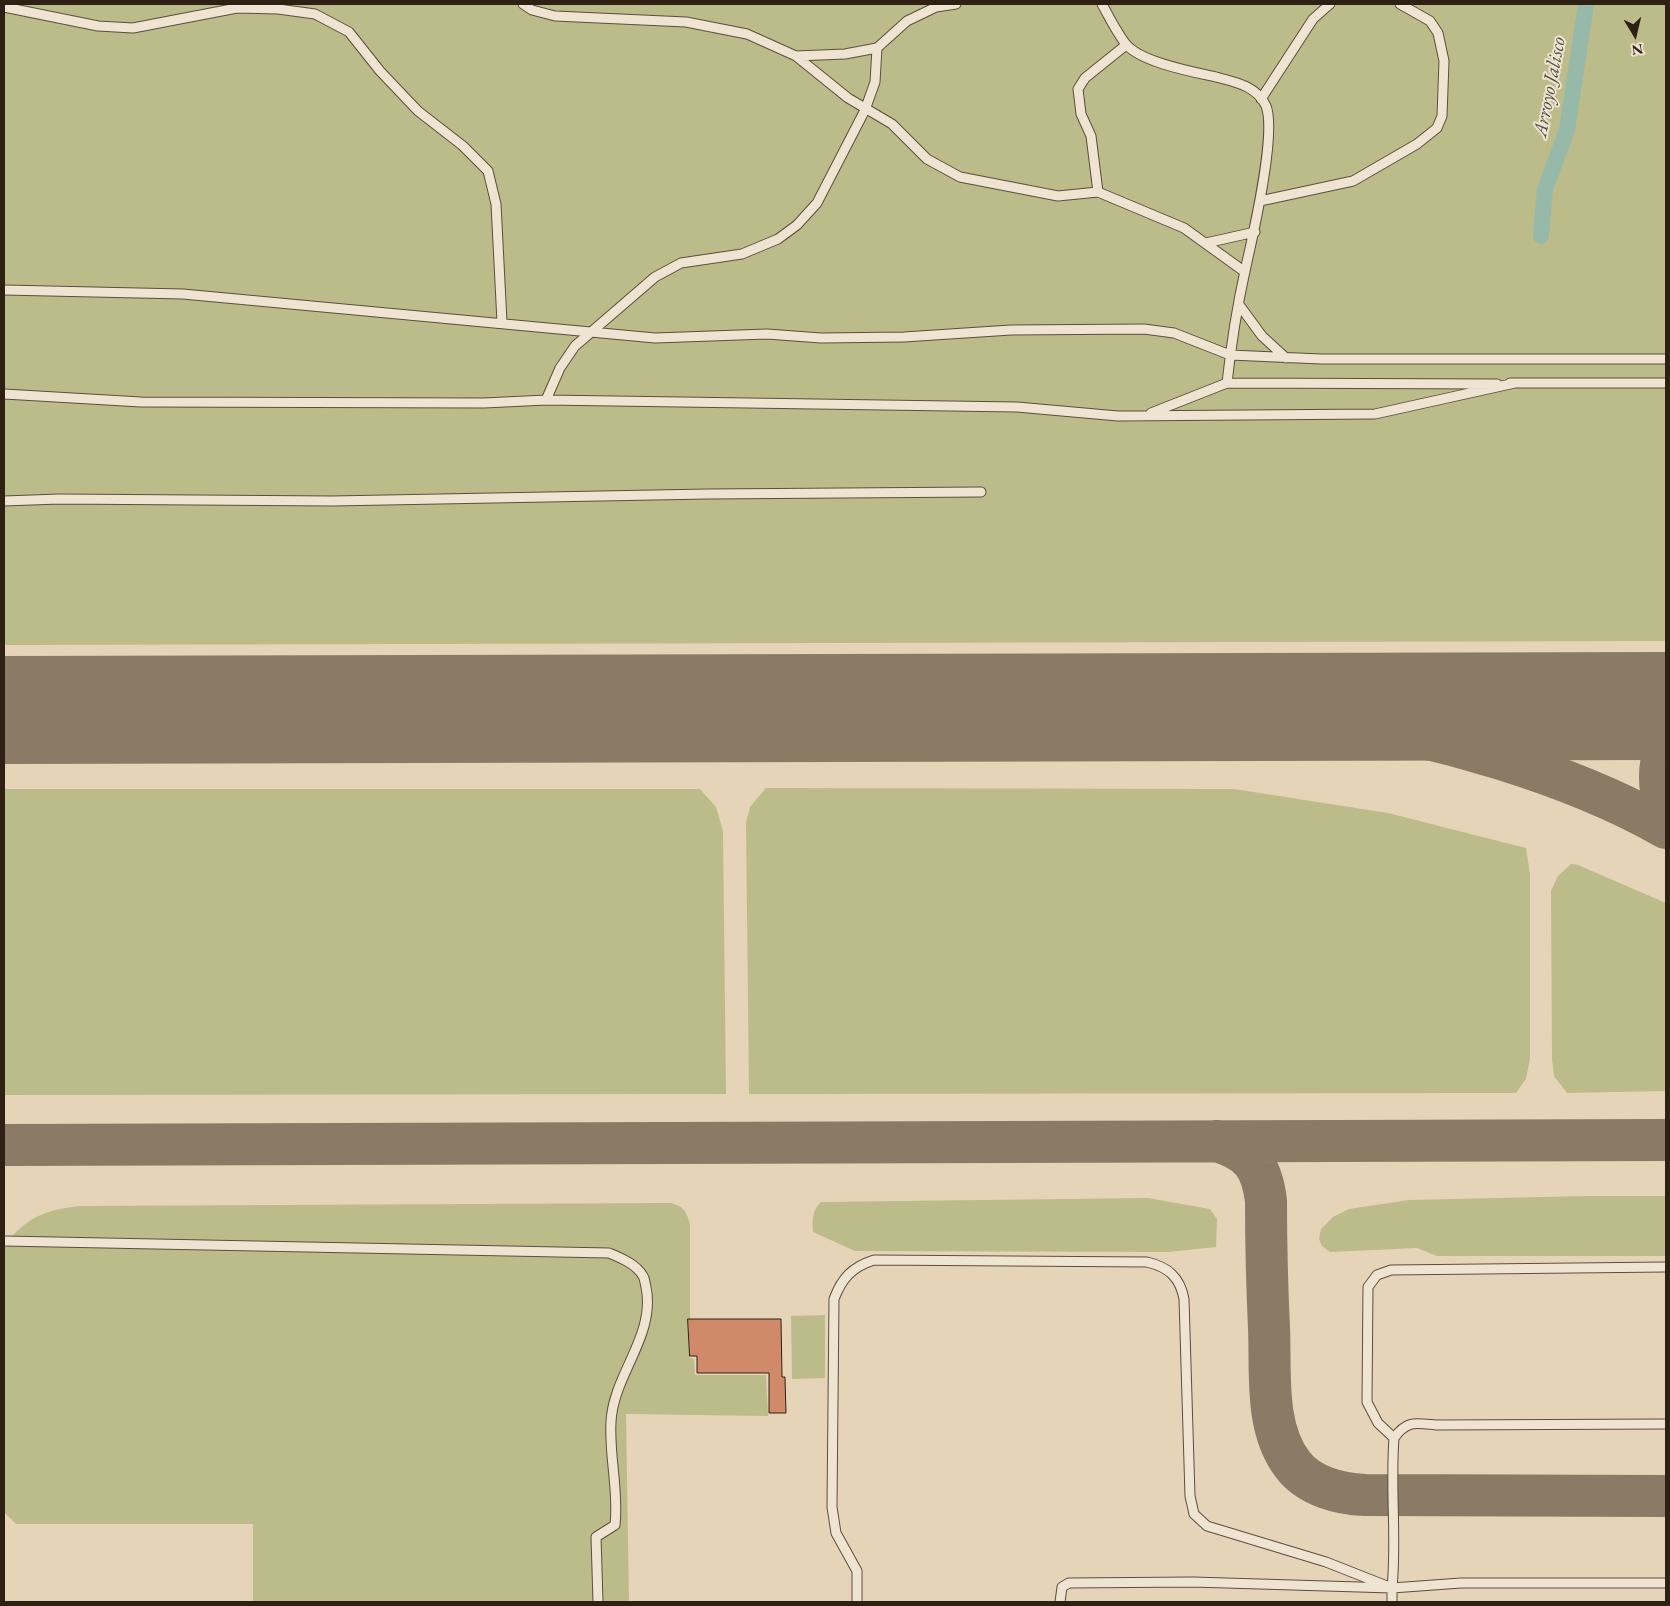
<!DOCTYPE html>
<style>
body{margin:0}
#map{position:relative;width:1670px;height:1606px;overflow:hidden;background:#e6d4b8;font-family:"EB Garamond",serif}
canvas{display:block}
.frame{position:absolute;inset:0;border:5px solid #2e2114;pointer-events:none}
.north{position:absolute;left:1610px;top:10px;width:50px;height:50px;-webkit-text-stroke:4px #efe3d1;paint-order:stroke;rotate:171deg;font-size:14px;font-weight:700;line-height:20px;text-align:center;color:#2e2114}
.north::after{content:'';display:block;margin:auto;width:18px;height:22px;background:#2e2114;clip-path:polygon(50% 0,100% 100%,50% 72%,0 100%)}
</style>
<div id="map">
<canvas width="1670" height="1606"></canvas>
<div class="frame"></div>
<div class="north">N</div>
</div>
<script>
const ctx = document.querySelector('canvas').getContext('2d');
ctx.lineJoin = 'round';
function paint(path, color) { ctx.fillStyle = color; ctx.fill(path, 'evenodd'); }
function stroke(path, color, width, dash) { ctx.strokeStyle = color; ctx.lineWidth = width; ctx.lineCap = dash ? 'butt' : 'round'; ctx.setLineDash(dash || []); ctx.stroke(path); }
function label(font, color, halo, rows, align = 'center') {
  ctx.font = font + ' "EB Garamond",serif'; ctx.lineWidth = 4; ctx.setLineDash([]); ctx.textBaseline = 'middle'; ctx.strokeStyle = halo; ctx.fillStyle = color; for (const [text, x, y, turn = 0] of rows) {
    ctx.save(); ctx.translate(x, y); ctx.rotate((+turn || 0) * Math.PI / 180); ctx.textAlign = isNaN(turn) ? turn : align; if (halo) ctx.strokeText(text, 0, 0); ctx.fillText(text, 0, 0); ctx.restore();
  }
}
const green = new Path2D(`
 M4,4H1666V641L4,645Z
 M766,788L1234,789L1388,813L1526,848L1530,874V1059L1526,1079L1516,1093L749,1094L746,823L750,807Z
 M4,789H700L716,807L723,831L726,1094L4,1095Z
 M1571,864L1578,865L1666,903V1091L1567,1093L1554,1076L1552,1060L1551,891L1558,876Z
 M1588,1196H1666V1256H1437L1417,1248L1330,1252L1322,1246L1319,1239L1321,1229L1333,1217L1349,1209L1409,1200Z
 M1148,1198L1210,1209L1217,1219L1216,1247L1168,1252L855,1251L813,1232C812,1221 812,1210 821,1202Z
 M670,1203C683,1206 687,1211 690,1225V1358L694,1359L695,1375H766L768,1416L626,1414L629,1602H253V1524H16L4,1512V1245C28,1217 44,1210 80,1206Z
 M825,1315V1378L792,1379L791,1316Z`);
const canal = new Path2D(`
 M1541,236L1545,189L1567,130L1586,4`);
const taxiway = new Path2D(`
 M1151,707C1209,711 1267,711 1325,719C1435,735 1570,773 1666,828
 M1666,747C1657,768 1659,790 1666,811
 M1217,1141C1251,1151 1262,1167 1266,1201C1266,1244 1267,1285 1269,1328C1271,1371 1264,1428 1293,1465C1309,1486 1339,1494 1365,1495L1666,1496
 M4,1145L1666,1140`);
const runway = new Path2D(`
 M4,710L1666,706`);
const building = new Path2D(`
 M688,1319H781L782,1377H785L786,1413H769V1373H697V1356H690Z`);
const lane = new Path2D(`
 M523,4L532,10L555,16L686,22L747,34L796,56L848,98L892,124L927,159L960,177L1058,196L1098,192L1184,228L1245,272
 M1102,4C1109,17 1116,31 1125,43C1139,62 1193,72 1216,77C1235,82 1257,86 1266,106C1277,134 1252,239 1245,271C1237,307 1231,346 1227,383L1151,413
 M4,7L98,26L133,28L237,8L278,9L315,14L349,32L380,71L418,111L463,146L488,171L496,204L502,322
 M796,56L845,54L877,48L907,21L936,7L956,4
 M1261,99L1313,19L1330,4
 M1098,192L1091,136L1081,114L1078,89L1085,78L1126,45
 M1260,201L1353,181L1417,144L1437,128L1442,116L1444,61L1438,33L1430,21L1400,4
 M1206,243L1255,232
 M4,290L183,294L655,338L767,334L821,338L904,337L1011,330L1144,329L1174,333L1230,355L1321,359H1666
 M1240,306L1262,336L1286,358
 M1227,383L1497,384
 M1510,383H1666
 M4,394L141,402L484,403L546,400L560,368L575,346L655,277L681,263L742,254L778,239L797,225L817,203L865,110L875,82L877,48
 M546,400L1017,407L1118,416L1375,414L1515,383
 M4,501L59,499L332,501L708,494L981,492
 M4,1241L609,1253C621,1258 636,1264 643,1276C645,1279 645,1284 646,1287C656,1336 613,1375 611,1422C609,1457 619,1491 615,1525L596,1537L598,1602
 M1394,1438C1407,1420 1415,1423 1436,1425L1666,1424
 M1392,1588C1397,1538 1390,1488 1394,1438L1378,1423L1367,1402L1368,1287L1377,1275L1391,1270L1666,1267
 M857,1602V1571L836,1533L832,1507L834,1299C842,1278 852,1267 874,1260L1147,1262C1168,1267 1180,1277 1184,1299L1190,1496L1194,1514L1207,1526L1326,1562L1392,1588V1602
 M1060,1602L1062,1587L1069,1583L1193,1582L1392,1588L1461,1583H1666`);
const waterNames = [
 ["Arroyo Jalisco",1550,87,-79]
];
paint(green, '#bcbb8a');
stroke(canal, '#97b9aa', 16);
stroke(taxiway, '#8a7a66', 42);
stroke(runway, '#8a7a66', 108);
paint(building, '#d18a69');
stroke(building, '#2e2114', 1);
stroke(lane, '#5c4e3d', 11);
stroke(lane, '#efe3d1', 9);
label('italic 20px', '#4e4f41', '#efe3d1', waterNames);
</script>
